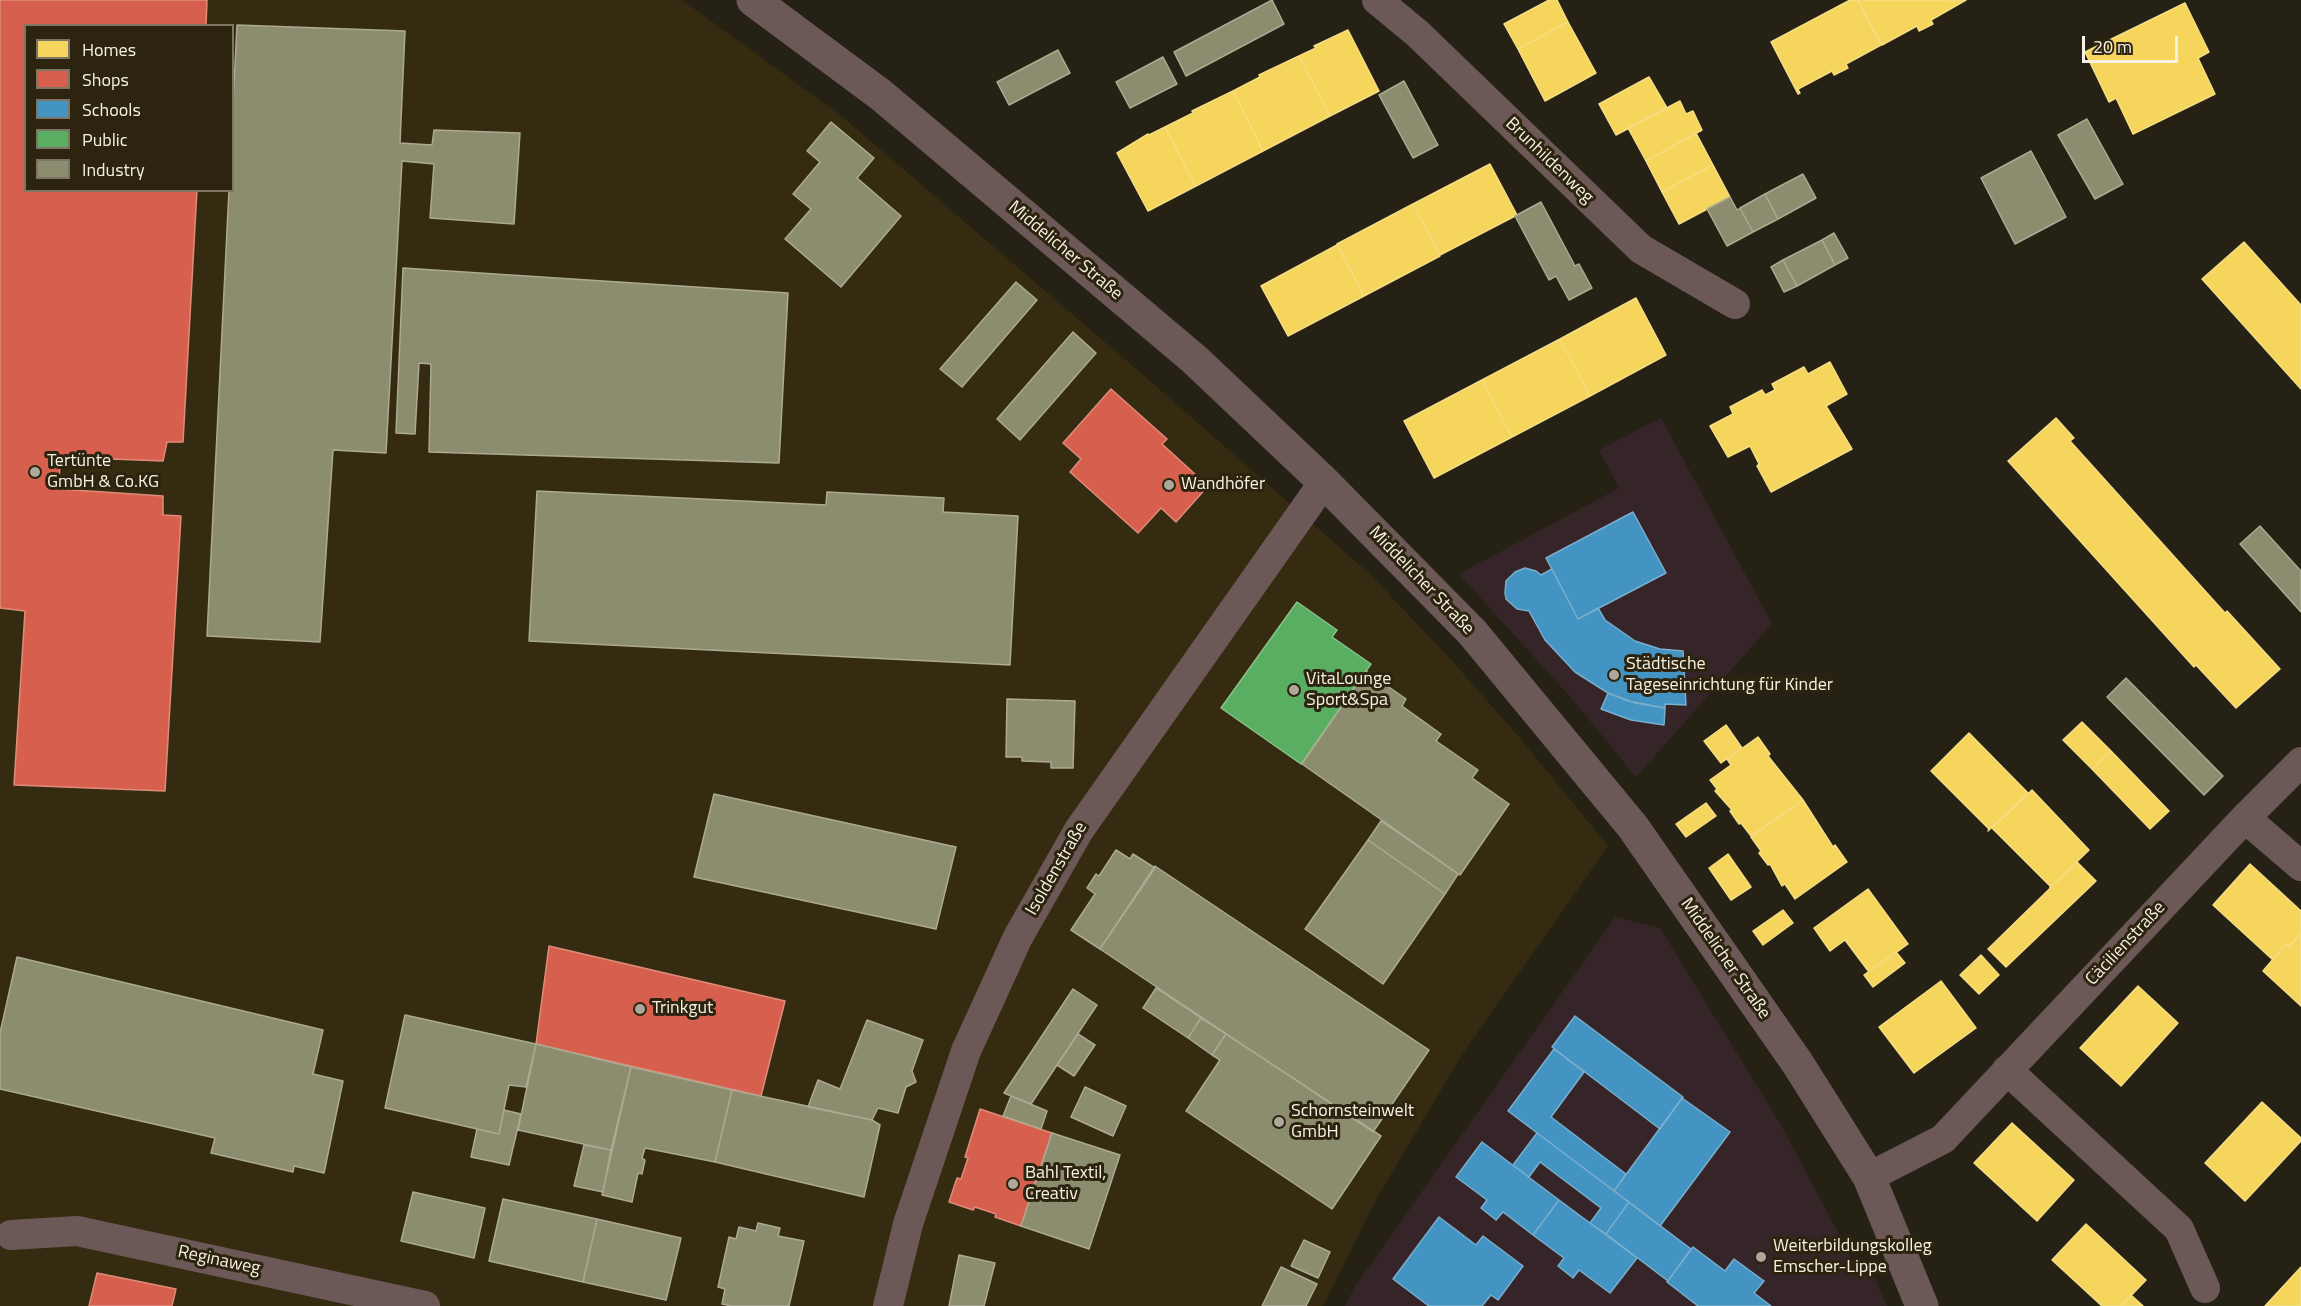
<!DOCTYPE html>
<meta charset="utf-8">
<style>
body{margin:0}
#map{position:relative;width:2301px;height:1306px;overflow:hidden;background:#262115;font-family:"Titillium Web",sans-serif}
canvas{display:block}
.legend{position:absolute;left:24px;top:24px;width:210px;height:168px;box-sizing:border-box;background:#2c240f;border:2px solid #7d7664;margin:0;padding:8px 10px;list-style:none;font-size:18px;color:#f6f1e3}
.legend li{display:flex;align-items:center;gap:12px;height:30px}
.legend b{width:30px;border:2px solid #7d7664}
.scale{position:absolute;left:2082px;top:36px;width:96px;height:27px;box-sizing:border-box;border:3px solid #f6f1e3;border-top:0;padding-left:8px;font-size:18px;line-height:21px;white-space:nowrap;color:#f6f1e3;-webkit-text-stroke:4px #2c240f;paint-order:stroke}
</style>
<div id="map">
<canvas width="2301" height="1306"></canvas>
<ul class="legend">
<li><b style="height:16px;background:#f6d55c"></b>Homes</li>
<li><b style="height:16px;background:#d6604d"></b>Shops</li>
<li><b style="height:16px;background:#4393c3"></b>Schools</li>
<li><b style="height:16px;background:#5aae61"></b>Public</li>
<li><b style="height:16px;background:#8c8c6e"></b>Industry</li>
</ul>
<div class="scale">20 m</div>
</div>
<script>
const ctx = document.querySelector('canvas').getContext('2d');
ctx.lineJoin = 'round';
function paint(path, color) { ctx.fillStyle = color; ctx.fill(path, 'evenodd'); }
function stroke(path, color, width, dash) { ctx.strokeStyle = color; ctx.lineWidth = width; ctx.lineCap = dash ? 'butt' : 'round'; ctx.setLineDash(dash || []); ctx.stroke(path); }
function label(font, color, halo, rows, align = 'center') {
  ctx.font = font + ' "Titillium Web",sans-serif'; ctx.lineWidth = 6; ctx.setLineDash([]); ctx.textBaseline = 'middle'; ctx.strokeStyle = halo; ctx.fillStyle = color; for (const [text, x, y, turn = 0] of rows) {
    ctx.save(); ctx.translate(x, y); ctx.rotate((+turn || 0) * Math.PI / 180); ctx.textAlign = isNaN(turn) ? turn : align; if (halo) ctx.strokeText(text, 0, 0); ctx.fillText(text, 0, 0); ctx.restore();
  }
}
const built = new Path2D(`
 M0,0H682L839,114L1149,380L1370,574L1452,661L1519,737L1608,846L1463,1053L1374,1203L1323,1306H0ZM26,26H232V190H26Z`);
const education = new Path2D(`
 M1661,418L1772,624L1636,777L1573,700L1459,574L1619,488L1599,450Z
 M1615,917L1660,928L1781,1125L1853,1261L1873,1274L1887,1306H1345L1354,1288Z`);
const homes = new Path2D(`
 M1549,0H1557L1568,22L1518,49L1504,24Z
 M1850,0H1858L1881,45L1846,64L1848,68L1834,75L1832,71L1798,89L1800,93L1798,94L1771,42Z
 M1858,0H1966L1931,20L1933,24L1919,31L1917,26L1882,45Z
 M2185,3L2209,52L2198,58L2215,94L2133,134L2116,98L2109,102L2085,52Z
 M1568,22L1596,73L1545,101L1518,49Z
 M1348,30L1379,91L1330,116L1299,56L1316,48L1314,46Z
 M1299,56L1330,116L1263,151L1233,91L1260,77L1259,75Z
 M1649,77L1667,108L1616,135L1599,104Z
 M1233,91L1263,151L1196,186L1165,127L1193,113L1192,111Z
 M1680,101L1686,114L1693,111L1702,130L1646,161L1628,128Z
 M1165,127L1196,186L1148,211L1117,153L1148,134L1149,135Z
 M1696,133L1713,165L1662,192L1646,161Z
 M1490,164L1517,215L1440,255L1413,204Z
 M1713,165L1730,197L1679,224L1662,192Z
 M1413,204L1440,256L1364,296L1337,244Z
 M2244,242L2301,305V389L2202,279Z
 M1337,245L1364,296L1288,336L1261,286Z
 M1636,298L1666,355L1590,396L1560,339Z
 M1560,339L1590,396L1512,437L1482,380Z
 M1830,362L1847,394L1826,406L1852,449L1771,492L1757,466L1759,464L1750,446L1728,457L1710,426L1733,414L1730,407L1762,390L1765,395L1775,390L1772,384L1804,367L1808,374Z
 M1482,380L1512,437L1434,478L1404,421Z
 M2056,418L2074,438L2070,441L2225,613L2227,611L2280,669L2236,708L2196,665L2194,667L2008,461Z
 M2082,722L2111,751L2092,769L2063,740Z
 M1726,725L1742,748L1721,763L1704,741Z
 M1969,733L2028,793L1988,831L1989,829L1931,771Z
 M1758,737L1770,754L1768,756L1803,800L1751,836L1741,823L1739,824L1730,811L1732,810L1715,791L1717,789L1710,780L1731,765L1727,759Z
 M2111,751L2169,811L2150,829L2092,769Z
 M2032,790L2089,850L2050,888V886L1992,828Z
 M1803,800L1833,847L1835,845L1847,862L1795,899L1785,884L1782,886L1770,864L1768,865L1759,853L1761,851L1751,837Z
 M1706,803L1716,816L1686,837L1676,824Z
 M1728,854L1751,887L1731,900L1709,868Z
 M2077,862L2096,881L2006,967L1988,949Z
 M2250,864L2301,911V933L2289,947L2286,944L2273,960L2213,905Z
 M1868,889L1908,944L1869,972L1845,940L1830,951L1814,928Z
 M1783,910L1793,923L1763,945L1753,931Z
 M2301,933V1006L2263,971L2286,944L2289,947Z
 M1896,952L1905,963L1873,987L1864,975Z
 M1981,955L1999,975L1979,994L1960,975Z
 M1941,981L1976,1028L1914,1073L1879,1027Z
 M2138,986L2178,1023L2121,1086L2080,1048Z
 M2262,1102L2301,1138V1141L2245,1201L2205,1163Z
 M2012,1123L2074,1180L2037,1221L1974,1163Z
 M2086,1224L2146,1280L2121,1306H2102L2052,1260Z
 M2301,1267V1306H2265Z
 M2131,1295L2142,1305L2143,1306H2121Z`);
const shops = new Path2D(`
 M0,0H207L206,26H26V190H197L183,442H167L163,461L60,457L59,489L163,496V515L181,516L165,791L14,785L25,611L0,608Z
 M1111,389L1167,439L1162,444L1208,486L1176,522L1161,508L1138,533L1070,472L1081,459L1063,443Z
 M549,946L785,1001L761,1096L536,1044Z
 M980,1109L1052,1133L1021,1226L995,1217L996,1214L975,1207L973,1210L949,1202L957,1178L961,1179L968,1158L965,1157Z
 M97,1273L176,1289L172,1306H89Z`);
const schools = new Path2D(`
 M1633,512L1666,573L1578,619L1546,558Z
 M1525,568L1536,571L1541,575L1552,569L1578,619L1598,608L1605,620L1635,641L1660,649L1683,651L1686,705L1665,704V708L1628,701L1608,693L1575,672L1545,640L1529,611L1517,609L1506,599L1505,593L1506,581L1515,572Z
 M1608,693L1635,703L1665,708L1664,725L1631,720L1601,709Z
 M1575,1016L1683,1097L1660,1129L1552,1047Z
 M1554,1049L1584,1072L1551,1117L1626,1174L1614,1191L1508,1111Z
 M1682,1098L1730,1132L1660,1226L1614,1191Z
 M1537,1133L1629,1202L1606,1234L1590,1223L1601,1208L1540,1162L1529,1177L1513,1165Z
 M1482,1142L1559,1200L1533,1235L1503,1212L1496,1220L1481,1208L1487,1200L1456,1177Z
 M1559,1200L1637,1258L1610,1293L1579,1270L1573,1278L1558,1266L1564,1258L1533,1235Z
 M1629,1202L1691,1249L1668,1281L1606,1234Z
 M1439,1217L1476,1245L1483,1236L1523,1266L1498,1300L1491,1295L1482,1306H1429L1393,1279Z
 M1693,1247L1725,1271L1734,1259L1764,1281L1754,1293L1771,1306H1698L1667,1282Z`);
const public = new Path2D(`
 M1297,602L1337,630L1332,637L1371,664L1301,764L1221,708Z`);
const industry = new Path2D(`
 M1272,0L1284,24L1186,76L1174,52Z
 M237,25L405,31L400,143L432,145L434,130L520,133L514,224L430,218L434,164L402,161L386,453L333,450L320,642L207,636L229,190H232V124Z
 M1058,50L1070,73L1009,105L997,82Z
 M1163,57L1177,84L1130,108L1116,82Z
 M1404,81L1438,145L1413,158L1379,95Z
 M2087,119L2123,184L2095,199L2058,135Z
 M831,122L874,158L857,178L901,216L841,287L785,239L811,209L793,194L820,162L807,151Z
 M2031,151L2066,217L2015,244L1981,178Z
 M1803,174L1816,198L1778,219L1765,194Z
 M1765,194L1778,219L1753,232L1740,208Z
 M1730,197L1737,210L1740,208L1753,232L1727,246L1707,209Z
 M1541,202L1575,266L1579,264L1592,288L1569,300L1556,276L1549,280L1515,216Z
 M1834,233L1848,258L1835,265L1822,240Z
 M1822,240L1835,265L1797,286L1783,260Z
 M1783,260L1797,286L1784,292L1771,267Z
 M403,268L788,293L779,463L429,452L431,364L419,363L415,434L396,433Z
 M1016,282L1037,300L962,387L940,369Z
 M1073,332L1096,353L1020,440L997,419Z
 M537,491L826,505L827,492L944,498L943,512L1018,516L1010,665L529,641Z
 M2260,526L2301,571V612L2240,544Z
 M1366,671L1406,699L1402,706L1441,734L1436,741L1478,770L1472,778L1509,804L1460,875L1302,764Z
 M2126,678L2223,776L2204,795L2107,697Z
 M1007,699L1075,701L1073,768H1051V762L1022,761V757H1006Z
 M714,794L956,847L936,929L694,877Z
 M1381,821L1458,874L1445,894L1368,840Z
 M1368,840L1445,894L1383,984L1305,929Z
 M1116,850L1130,859L1133,854L1155,868L1100,949L1071,930L1095,894L1087,888L1096,874L1099,876Z
 M1155,866L1429,1050L1373,1132L1100,949Z
 M17,957L323,1030L313,1074L343,1081L324,1173L294,1166L293,1172L211,1153L215,1138L0,1089V1033Z
 M1156,988L1201,1018L1188,1038L1143,1008Z
 M1073,989L1097,1005L1031,1104L1004,1093Z
 M405,1015L536,1044L526,1087L509,1085L499,1134L385,1108Z
 M1201,1018L1226,1034L1212,1055L1188,1038Z
 M867,1020L923,1040L912,1071L916,1082L906,1087L898,1113L878,1108L872,1120L808,1107L818,1080L840,1089Z
 M1078,1034L1095,1045L1074,1076L1057,1065Z
 M1226,1034L1381,1136L1332,1209L1186,1111L1220,1060L1212,1055Z
 M536,1044L631,1067L611,1150L518,1130Z
 M631,1067L732,1090L715,1162L645,1148L642,1158L645,1160L642,1174L638,1173L632,1202L602,1195Z
 M1085,1087L1126,1106L1113,1136L1071,1117Z
 M732,1090L872,1120L880,1125L864,1197L715,1162Z
 M1011,1096L1047,1111L1041,1129L1003,1116Z
 M504,1110L521,1114L509,1165L471,1157L477,1129L499,1134Z
 M1052,1133L1120,1155L1089,1249L1021,1226Z
 M584,1145L611,1150L603,1192L574,1186Z
 M413,1192L485,1208L474,1258L401,1241Z
 M503,1199L597,1219L583,1282L489,1261Z
 M597,1219L681,1238L666,1300L583,1282Z
 M758,1223L780,1228L778,1236L804,1241L789,1306H731L722,1304L725,1289L718,1287L729,1237L736,1239L739,1227L756,1231Z
 M1304,1240L1330,1252L1318,1278L1291,1266Z
 M959,1255L995,1263L984,1306H949Z
 M1281,1267L1317,1284L1306,1306H1262Z`);
const minor = new Path2D(`
 M1377,0L1418,34L1641,249L1735,304
 M2245,818L2301,866
 M2007,1070L2179,1229L2205,1288
 M1869,1177L1943,1139L2245,818L2301,762
 M11,1235L77,1231L425,1306
 M888,1306L908,1224L966,1051L1018,937L1079,830L1324,482`);
const tertiary = new Path2D(`
 M753,0L881,95L1194,359L1324,482L1472,632L1633,827L1798,1064L1869,1177L1922,1306`);
const markers = [
 [35,472,6,"#ada89b"],
 [1169,485,6,"#ada89b"],
 [1614,675,6,"#ada89b"],
 [1294,690,6,"#ada89b"],
 [640,1009,6,"#ada89b"],
 [1279,1122,6,"#ada89b"],
 [1013,1184,6,"#ada89b"],
 [1761,1257,6,"#ada89b"]
];
const streetNames = [
 ["Brunhildenweg",1549,161,44],
 ["Middelicher Straße",1065,251,40],
 ["Middelicher Straße",1421,581,46],
 ["Isoldenstraße",1057,869,-60],
 ["Cäcilienstraße",2126,944,-47],
 ["Middelicher Straße",1725,959,55],
 ["Reginaweg",219,1261,12]
];
const poiNames = [
 ["Tertünte",47,462],
 ["GmbH & Co.KG",47,483],
 ["Wandhöfer",1181,485],
 ["Städtische",1626,665],
 ["Tageseinrichtung für Kinder",1626,686],
 ["VitaLounge",1306,680],
 ["Sport&Spa",1306,701],
 ["Trinkgut",652,1009],
 ["Schornsteinwelt",1291,1112],
 ["GmbH",1291,1133],
 ["Bahl Textil,",1025,1174],
 ["Creativ",1025,1195],
 ["Weiterbildungskolleg",1773,1247],
 ["Emscher-Lippe",1773,1268]
];
paint(built, '#352b10');
paint(education, '#362528');
paint(homes, '#f6d55c');
stroke(homes, '#f6dd84', 1.5);
paint(shops, '#d6604d');
stroke(shops, '#e08c7a', 1.5);
paint(schools, '#4393c3');
stroke(schools, '#79afcd', 1.5);
paint(public, '#5aae61');
stroke(public, '#89c288', 1.5);
paint(industry, '#8c8c6e');
stroke(industry, '#acaa91', 1.5);
stroke(minor, '#6b5857', 30);
stroke(tertiary, '#6b5857', 33);
for (const [x, y, r, color] of markers) { const dot = new Path2D(); dot.arc(x, y, r, 0, 2 * Math.PI); ctx.fillStyle = color; ctx.fill(dot); stroke(dot, '#2c240f', 2); }
label('18px', '#f6f1e3', '#2c240f', streetNames);
label('18px', '#f6f1e3', '#2c240f', poiNames, 'left');
</script>
